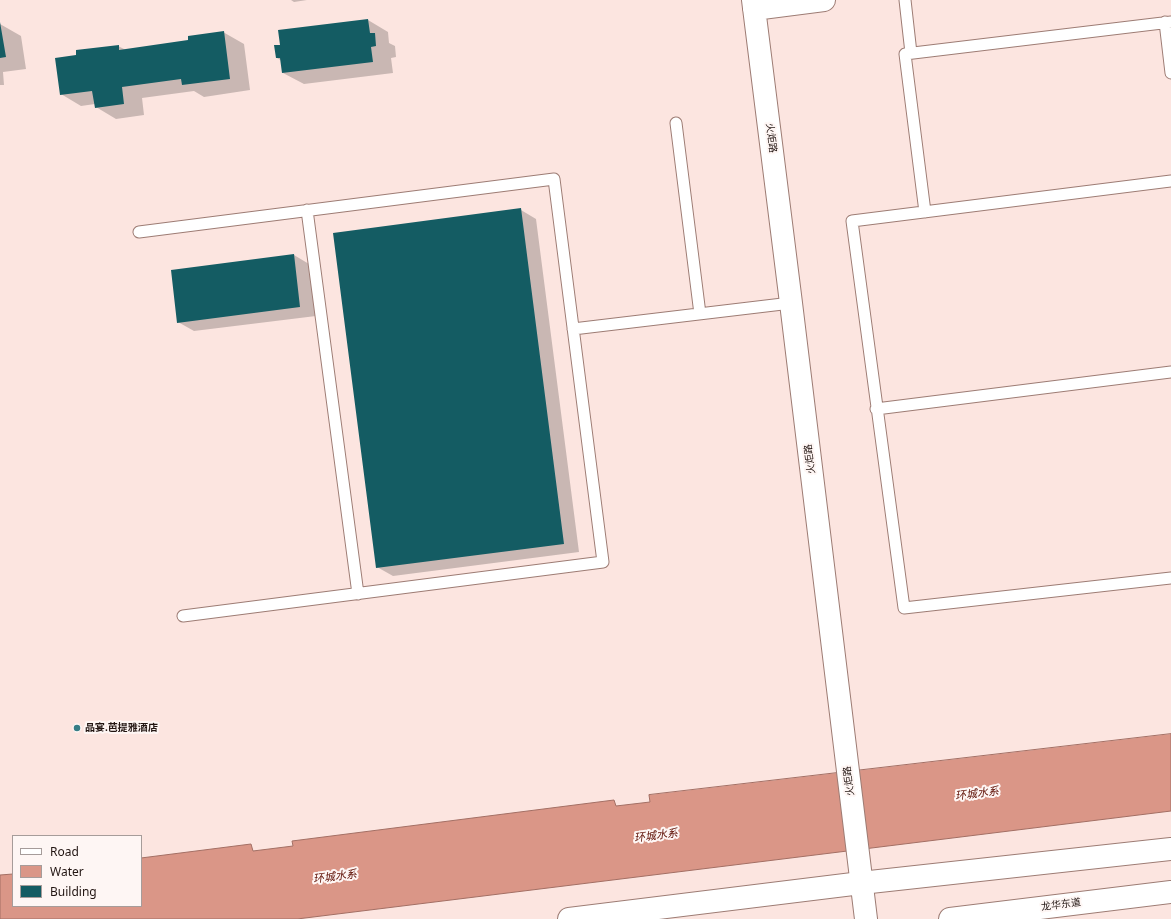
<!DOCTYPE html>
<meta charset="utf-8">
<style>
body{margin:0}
#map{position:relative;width:1171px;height:919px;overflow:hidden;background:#fce5e0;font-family:"Noto Sans",sans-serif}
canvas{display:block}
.legend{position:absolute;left:12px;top:835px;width:130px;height:72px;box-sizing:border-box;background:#fef6f4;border:1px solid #a69c9a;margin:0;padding:5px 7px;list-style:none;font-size:12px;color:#221512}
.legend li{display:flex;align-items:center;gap:8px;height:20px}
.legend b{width:20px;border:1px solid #a69c9a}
</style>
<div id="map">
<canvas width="1171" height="919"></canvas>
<ul class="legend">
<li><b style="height:5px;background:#fff"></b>Road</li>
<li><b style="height:11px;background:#da9687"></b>Water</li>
<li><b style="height:11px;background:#145c63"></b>Building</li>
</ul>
</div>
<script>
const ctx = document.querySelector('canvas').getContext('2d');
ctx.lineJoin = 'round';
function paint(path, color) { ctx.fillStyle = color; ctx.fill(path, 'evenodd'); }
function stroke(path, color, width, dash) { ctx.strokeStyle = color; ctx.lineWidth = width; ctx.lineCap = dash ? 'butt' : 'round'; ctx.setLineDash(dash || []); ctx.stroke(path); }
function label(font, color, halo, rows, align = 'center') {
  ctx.font = font + ' "Noto Sans","Noto Sans SC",sans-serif'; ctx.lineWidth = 4; ctx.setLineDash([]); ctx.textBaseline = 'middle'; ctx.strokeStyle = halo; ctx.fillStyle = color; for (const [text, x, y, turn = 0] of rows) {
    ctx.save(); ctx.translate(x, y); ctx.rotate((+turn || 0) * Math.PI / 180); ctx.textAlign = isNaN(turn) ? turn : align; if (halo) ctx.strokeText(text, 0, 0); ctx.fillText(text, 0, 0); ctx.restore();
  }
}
const water = new Path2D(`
 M1171,734V811L297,919H0V875L13,874V906H141V858L251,844L253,851L293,846L292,841L614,800L616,806L650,802L649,795Z`);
const shadow = new Path2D(`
 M291,0H307L294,2Z
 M368,20L388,32L389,43L395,46L396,57L391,58L393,73L304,84L283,73L282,61L277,58L281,45Z
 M0,24L21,36L26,69L3,72L4,85H0Z
 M223,32L244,44L250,90L204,97L194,91L142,98L144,115L116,119L96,107L95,104L81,106L61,94L77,56L118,46L126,50L189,41Z
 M521,210L536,219L579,552L393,576L377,567Z
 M294,255L309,264L316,316L194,331L178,322Z`);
const building = new Path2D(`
 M368,19L370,33H375L376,46L371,47L373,62L282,73L280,58H276L274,45H280L278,30Z
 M0,22L6,57L0,58Z
 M224,31L230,79L182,85L181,79L122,87L124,104L95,108L92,91L60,95L55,58L76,55V50L119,45V50L188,40V36Z
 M521,208L564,544L376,568L333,233Z
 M294,254L300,307L177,323L171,270Z`);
const lane = new Path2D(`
 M905,0L911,53
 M1165,22L1171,73
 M676,123L700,314
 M1171,181L852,221L904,608L1171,578
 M307,210L358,594
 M925,212L905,54L1171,22
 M139,232L554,179L603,562L183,616
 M573,329L791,303
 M876,409L1171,372`);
const street = new Path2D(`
 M569,919L861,883L1171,849`);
const secondary = new Path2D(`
 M753,0L791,303L866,919
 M754,9L824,0`);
const primary = new Path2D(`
 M950,919L1171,892`);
const markers = [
 [77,728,4,"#367d86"]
];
const streetNames = [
 ["火炬路",771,138,83],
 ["火炬路",810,459,-97],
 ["火炬路",849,781,-97],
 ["龙华东道",1061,905,-7]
];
const poiNames = [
 ["品宴.芭提雅酒店",85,728]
];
const waterNames = [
 ["环城水系",977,794,-7],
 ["环城水系",656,836,-7],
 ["环城水系",335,877,-7]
];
paint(water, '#da9687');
stroke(water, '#a36f64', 1);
paint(shadow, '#0003');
paint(building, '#145c63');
stroke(lane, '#9d7c74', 13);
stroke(street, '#9d7c74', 24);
stroke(secondary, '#9d7c74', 24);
stroke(primary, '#9d7c74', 24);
stroke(lane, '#fff', 11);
stroke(street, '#fff', 22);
stroke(secondary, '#fff', 22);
stroke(primary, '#fff', 22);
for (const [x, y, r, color] of markers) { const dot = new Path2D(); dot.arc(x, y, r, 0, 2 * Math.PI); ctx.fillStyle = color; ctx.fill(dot); stroke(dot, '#fef6f4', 1.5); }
label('10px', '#221512', '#fef6f4', streetNames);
label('bold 10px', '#221512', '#fef6f4', poiNames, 'left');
label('italic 11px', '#5c0c00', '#fef6f4', waterNames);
</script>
